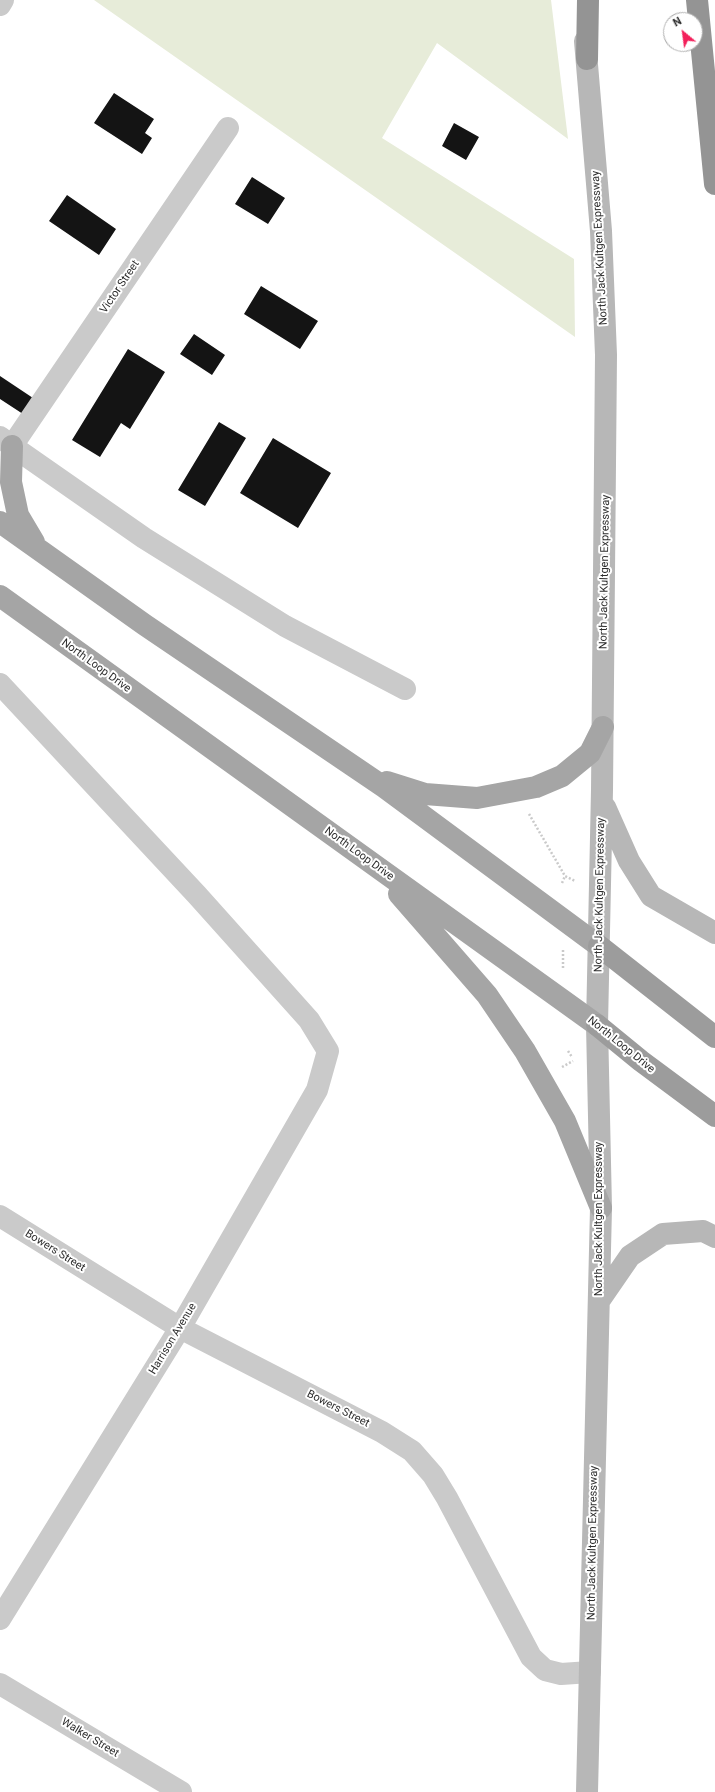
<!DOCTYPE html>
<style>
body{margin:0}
#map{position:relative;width:715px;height:1792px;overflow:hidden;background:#fff;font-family:Roboto,sans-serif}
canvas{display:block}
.north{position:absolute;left:663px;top:12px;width:40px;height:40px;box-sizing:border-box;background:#fff;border:1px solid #ababab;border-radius:50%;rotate:331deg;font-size:11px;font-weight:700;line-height:16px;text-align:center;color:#2d2d2d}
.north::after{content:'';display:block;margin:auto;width:14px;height:18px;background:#f3205b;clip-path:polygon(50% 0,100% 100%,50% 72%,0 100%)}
</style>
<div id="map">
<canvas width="715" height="1792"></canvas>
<div class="north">N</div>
</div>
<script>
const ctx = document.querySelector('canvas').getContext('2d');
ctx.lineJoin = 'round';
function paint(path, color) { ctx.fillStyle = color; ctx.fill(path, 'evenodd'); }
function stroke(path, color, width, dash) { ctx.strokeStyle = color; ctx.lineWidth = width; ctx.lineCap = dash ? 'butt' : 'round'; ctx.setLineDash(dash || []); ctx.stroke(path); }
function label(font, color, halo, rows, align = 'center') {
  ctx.font = font + ' Roboto,sans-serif'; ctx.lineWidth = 4; ctx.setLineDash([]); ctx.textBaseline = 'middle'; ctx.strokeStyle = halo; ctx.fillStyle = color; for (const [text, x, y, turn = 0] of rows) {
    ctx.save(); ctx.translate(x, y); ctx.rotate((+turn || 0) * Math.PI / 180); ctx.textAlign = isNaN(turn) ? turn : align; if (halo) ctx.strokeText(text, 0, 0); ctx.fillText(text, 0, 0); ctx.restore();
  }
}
const green = new Path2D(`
 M94,0H551L568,139L437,43L382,138L574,259L575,337Z`);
const building = new Path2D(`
 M114,93L154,119L145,133L152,138L142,154L94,123Z
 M454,123L479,137L466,160L442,146Z
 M252,177L285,198L268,224L235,204Z
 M67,195L116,229L99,255L49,221Z
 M261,286L318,321L300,349L244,314Z
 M194,334L225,355L212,375L180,354Z
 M128,349L165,372L130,429L121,423L100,457L72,440Z
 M0,376L33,398L23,414L0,399Z
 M219,422L246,438L205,506L178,490Z
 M273,438L331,473L298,528L240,493Z`);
const path = new Path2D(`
 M529,814L565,876L575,881
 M562,883L565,876
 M563,968V950
 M568,1051L572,1057
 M562,1067L573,1061`);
const minor = new Path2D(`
 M0,5L3,0
 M228,128L12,446L144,538L285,626L405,689
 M0,684L197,895L309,1020L328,1051L317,1090L180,1328L0,1619
 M0,1216L180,1328L382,1432L412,1451L433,1475L447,1498L531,1657L545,1670L561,1674L590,1672
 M0,1684L181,1792`);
const tertiary = new Path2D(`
 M0,437L12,446`);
const secondary = new Path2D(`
 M585,41L601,231L606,355L602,790L597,1025L601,1208L587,1792
 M605,807L629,861L651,896L715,933
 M599,1301L630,1256L663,1234L703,1231L715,1237`);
const primary = new Path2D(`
 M12,446L11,482L18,515L34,542
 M0,522L145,625L384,787L599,946
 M0,596L597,1025
 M387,782L425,794L477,798L536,787L562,776L590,753L603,727
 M399,894L487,995L525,1051L565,1121L601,1208`);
const trunk = new Path2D(`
 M599,946L715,1037
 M597,1025L641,1061L715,1116`);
const motorway = new Path2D(`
 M697,0L715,184
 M587,59L588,0`);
const streetNames = [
 ["North Jack Kultgen Expressway",600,248,-93],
 ["Victor Street",120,287,-56],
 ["North Jack Kultgen Expressway",605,572,-89],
 ["North Loop Drive",96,666,36],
 ["North Loop Drive",359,854,36],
 ["North Jack Kultgen Expressway",600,895,-89],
 ["North Loop Drive",621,1045,39],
 ["North Jack Kultgen Expressway",599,1219,-90],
 ["Bowers Street",55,1251,32],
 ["Harrison Avenue",173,1339,-59],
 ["Bowers Street",338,1409,27],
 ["North Jack Kultgen Expressway",593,1543,-89],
 ["Walker Street",90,1738,31]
];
paint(green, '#e7ecd9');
paint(building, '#141414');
stroke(path, '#cacaca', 2.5, [2, 2]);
stroke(minor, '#cacaca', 22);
stroke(tertiary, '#cacaca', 22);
stroke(secondary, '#b7b7b7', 22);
stroke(primary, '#a5a5a5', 22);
stroke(trunk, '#9c9c9c', 22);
stroke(motorway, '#949494', 22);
label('11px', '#2d2d2d', '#fff', streetNames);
</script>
